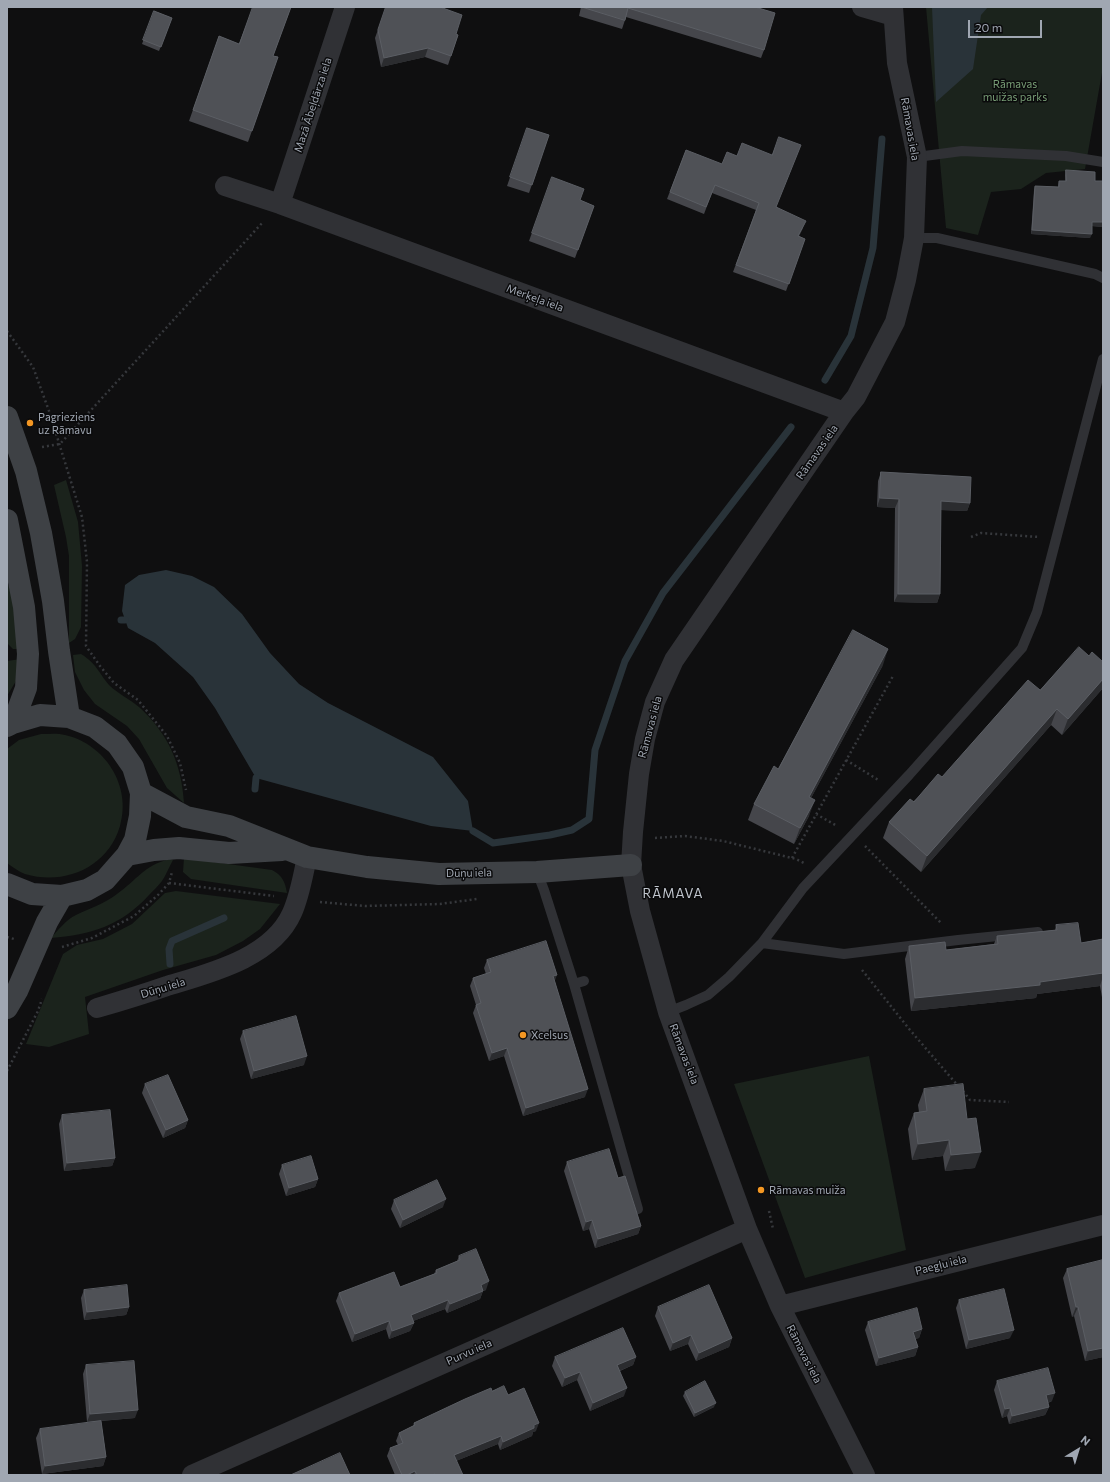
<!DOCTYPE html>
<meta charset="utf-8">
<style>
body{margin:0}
#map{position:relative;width:1110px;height:1482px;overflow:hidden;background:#0f0f10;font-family:Commissioner,sans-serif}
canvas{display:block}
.frame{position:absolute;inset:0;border:8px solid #a0a7b2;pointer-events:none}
.north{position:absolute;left:1058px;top:1430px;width:40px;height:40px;-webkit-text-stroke:3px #0a0a0b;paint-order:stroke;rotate:38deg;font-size:11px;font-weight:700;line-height:16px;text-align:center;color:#a0a7b2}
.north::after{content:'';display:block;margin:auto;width:14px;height:18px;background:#a0a7b2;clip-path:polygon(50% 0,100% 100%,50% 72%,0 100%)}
.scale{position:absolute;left:968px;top:20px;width:74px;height:18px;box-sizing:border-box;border:2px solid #a0a7b2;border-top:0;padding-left:5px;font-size:12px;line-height:14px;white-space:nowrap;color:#a0a7b2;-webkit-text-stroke:3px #0a0a0b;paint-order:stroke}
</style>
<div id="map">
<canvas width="1110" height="1482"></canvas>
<div class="frame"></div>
<div class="north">N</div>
<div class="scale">20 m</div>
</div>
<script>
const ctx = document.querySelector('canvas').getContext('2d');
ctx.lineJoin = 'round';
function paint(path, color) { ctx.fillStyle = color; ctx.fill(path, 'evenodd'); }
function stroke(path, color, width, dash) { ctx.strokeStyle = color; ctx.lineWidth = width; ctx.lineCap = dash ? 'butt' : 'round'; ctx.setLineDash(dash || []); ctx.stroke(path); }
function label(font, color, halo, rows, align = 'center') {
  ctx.font = font + ' Commissioner,sans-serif'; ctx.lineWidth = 3; ctx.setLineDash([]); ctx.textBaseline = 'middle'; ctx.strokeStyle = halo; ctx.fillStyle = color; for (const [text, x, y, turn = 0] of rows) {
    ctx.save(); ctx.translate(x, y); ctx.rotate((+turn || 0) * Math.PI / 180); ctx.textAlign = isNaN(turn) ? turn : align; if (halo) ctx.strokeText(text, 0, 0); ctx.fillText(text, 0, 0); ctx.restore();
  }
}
const green = new Path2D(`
 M926,7H1103V67L1085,169L1046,173L1021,189L991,192L978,235L946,228Z
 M66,480L78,522L82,566L81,627L75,639L69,643V556L66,537L54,485Z
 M7,581L14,601L24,649H13L7,643Z
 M81,654C97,664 98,672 109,685C118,694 130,699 139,707C168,733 182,765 184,803L167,788L139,739L127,726L95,704L84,690L75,672L73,655Z
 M21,659L16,681L7,696V661Z
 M41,734C49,734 58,733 65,735C105,744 132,786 120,826C108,867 65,886 25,874C19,872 13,867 7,863V749L19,740Z
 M184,858L272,870C283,876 285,882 287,893L191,879L183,872Z
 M170,859L173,860C169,867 166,875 162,881C158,886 153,891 149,895C122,925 91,935 51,938C58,930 66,920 76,915C90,908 104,904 117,894C137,880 144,865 170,859Z
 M176,891L280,904L260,929L243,941L216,955L163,970L85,997L89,1034L49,1047L26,1044L63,954L77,945L103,939L132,924L165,893Z
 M869,1056L906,1250L805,1278L734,1084Z`);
const water = new Path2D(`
 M932,7H988L981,15L973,69L936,102Z
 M166,570L192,576L214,587L242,614L270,653L299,684L328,703L433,757L468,801L473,831L431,826L256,778L215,708L193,677L155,643L128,628L122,611L125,585L139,575Z`);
const stream = new Path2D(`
 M825,380L851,336L873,248L882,139
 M121,620H125
 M255,789L256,778
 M473,831L493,843L550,835L572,830L589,819L595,750L625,661L663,593L791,427
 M170,964L169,949L172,941L224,918`);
const path = new Path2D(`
 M7,331L33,367L49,411L82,517L87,562L86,646L100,666L114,683L138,700L167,736L180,763L186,790
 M42,447L60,444L263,222
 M971,537L981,533L1039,537
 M846,760L880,781
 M816,814L837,826
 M655,838L685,836L723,841L796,859L804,863
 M865,846L942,924
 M792,858L893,676
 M169,883L274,896
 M320,902L365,906L440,904L477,899
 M7,937L14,939
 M62,947L92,938L134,916L158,895L169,883L172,872
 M862,970L910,1030L959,1087
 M7,1071L38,1011L42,999
 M963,1091L970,1100L1009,1102
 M769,1211L773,1229`);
const service = new Path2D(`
 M917,157L962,151L1066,156L1103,162
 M914,238H937L1095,274L1103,278
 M537,872L544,890L574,984L638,1209
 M762,943L844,954L958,940L1038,932
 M574,984L584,981
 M668,1012L686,1005L708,995L729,977L762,943L803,888L909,775L1022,648L1037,612L1103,359`);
const minor = new Path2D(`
 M862,7L893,16
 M225,186L280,204L844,412
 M280,204L345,7
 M97,1008C121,1001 144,994 167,986C210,973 272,958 292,913C300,895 303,875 307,857
 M780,1306L1103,1225
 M192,1475L747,1229
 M865,1475L780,1306L747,1229L668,1012L640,911L631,865L633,832L639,774L645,739L655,702L674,660L844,412L856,397L895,322L906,280L914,238L917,157L897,63L893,7`);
const secondary = new Path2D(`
 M7,417L26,471L41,533L53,601L59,651L69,717
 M7,520L24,607L28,654L26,688L13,723
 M7,726L13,723L40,715L69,717L95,727L117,744L133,767L141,793L140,816L135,840L127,855L105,880L87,890L62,896L32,894L7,884
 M141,793L186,817L229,826L307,857L367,867L439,874L537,872L631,865
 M127,855L154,850L179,848L229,853L282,850
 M7,1008L17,991L47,922L62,896`);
const wall = new Path2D(`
 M250,7H291L273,56L278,57L248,142L189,121L219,36L239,44L253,8Z
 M386,7L458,35L448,65L425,57L381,67L375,38Z
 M581,7H755L764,50L761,58L626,17L622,29L579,16Z
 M154,11L172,18L159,51L142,44Z
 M527,128L549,135L529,193L507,186Z
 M686,150L777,207L803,228L799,236L805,239L786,291L733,272L756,210L712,193L704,214L667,199Z
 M1066,170L1095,181H1103V227L1092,226L1090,238L1031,234L1034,190L1035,186L1058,187V185L1059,181H1065V175Z
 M552,177L580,200L594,206L575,258L529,241Z
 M881,472L970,503L967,511L941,510L940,594L937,603L894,602L895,508L877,507L878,481Z
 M1089,656L1103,662V688L1062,735L1051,725L921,872L883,838L889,822L942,777L1040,690Z
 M883,665L811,798L809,816L794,844L748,820L754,804L778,769Z
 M1056,925L1081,943L1103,939V1003L1100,986L1037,994L1036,998L911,1011L905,959L909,946L946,950L994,944L997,936L1055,930Z
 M487,960L555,982L585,1097L523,1116L504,1056L489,1061L473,1013L476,1005L470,986L473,978L486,974L484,968Z
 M243,1031L304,1065L251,1079L240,1039Z
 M145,1084L188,1120L185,1128L163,1138L142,1093Z
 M924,1089L967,1119L975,1168L945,1171L943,1156L912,1160L908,1129L914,1113L919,1112L918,1105Z
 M62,1115L115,1158L112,1166L64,1171L59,1124Z
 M567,1162L618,1178L641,1226L638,1234L595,1248L589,1229L583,1231L564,1171Z
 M282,1165L318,1179L315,1187L286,1196L279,1174Z
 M394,1200L443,1207L400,1228L391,1209Z
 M459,1256L486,1290L483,1291L480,1299L447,1313L445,1309L413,1321L414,1323L410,1331L389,1339L386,1329L352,1342L336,1301L339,1293L400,1287L434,1274L436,1270L457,1261Z
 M1103,1260V1358V1357L1085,1361L1074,1316L1072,1317L1063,1278L1067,1269Z
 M84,1290L129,1307L126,1315L84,1320L81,1298Z
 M959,1300L1010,1338L966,1349L956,1308Z
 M658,1307L732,1338L729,1347L696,1361L688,1344L670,1351L655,1316Z
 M868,1322L922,1329L919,1338L915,1339L918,1347L915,1356L876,1366L865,1330Z
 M555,1357H636L633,1365L620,1371L624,1396L590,1411L577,1380L562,1387L552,1366Z
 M86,1365L135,1418L101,1421L106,1457L103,1466L42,1474L36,1438L40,1429L94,1422H87L83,1374Z
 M997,1381L1052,1401L1048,1403L1049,1407L1045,1415L1009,1424L1007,1416L1002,1418L994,1390Z
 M492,1391L508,1395L536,1431L533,1432L532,1436L500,1450L498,1444L456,1461L463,1475H395L387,1456L390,1448L398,1445L396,1441L399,1433L413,1426L414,1423Z
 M685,1392L714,1407L694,1417L683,1396Z`);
const shadedWall = new Path2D(`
 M428,48L425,57L381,67L384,58Z
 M806,221L803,228L795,244L798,236Z
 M1092,222H1103V227L1091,226Z
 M1032,230L1092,234L1090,238L1031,234Z
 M880,498L899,499L895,508L877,507Z
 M941,501L970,503L967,511L938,510Z
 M898,594H940L937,603L894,602Z
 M888,649L883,665L803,813L809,797Z
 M1103,679V688L1062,735L1068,719Z
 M1057,709L1051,725L921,872L927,856Z
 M815,800L809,816L794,844L800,828Z
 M1103,973V976L1100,986L1037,994L1036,998L911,1011L915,998Z
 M557,975L554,983L553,976Z
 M507,1048L504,1056L489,1061L492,1053Z
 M307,1056L304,1065L251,1079L254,1071Z
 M588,1089L585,1097L523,1116L526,1108Z
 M188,1120L185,1128L163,1138L166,1130Z
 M949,1140L943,1156L912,1160L918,1144Z
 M981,1152L975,1168L945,1171L951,1155Z
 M115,1158L112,1166L64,1171L67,1163Z
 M318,1179L315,1187L286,1196L289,1188Z
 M446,1199L443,1207L400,1228L403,1220Z
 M592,1220L589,1229L583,1231L586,1222Z
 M641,1226L638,1234L595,1248L598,1239Z
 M489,1281L486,1290L483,1291L480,1299L447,1313L450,1304L481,1285Z
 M448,1300L445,1309L408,1323L411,1315Z
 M129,1307L126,1315L84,1320L87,1312Z
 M1076,1307H1078L1074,1316L1072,1317Z
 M389,1321L386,1329L352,1342L355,1334Z
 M414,1323L410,1331L389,1339L392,1331Z
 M922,1329L919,1338L910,1340L913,1332Z
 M1014,1330L1010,1338L966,1349L969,1340Z
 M691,1335L688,1344L670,1351L673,1343Z
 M732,1338L729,1347L696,1361L699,1353Z
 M918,1347L915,1356L876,1366L879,1358Z
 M1103,1348V1357L1085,1361L1088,1351Z
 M636,1357L633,1365L614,1373L617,1365Z
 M580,1372L577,1380L562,1387L565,1378Z
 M627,1388L624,1396L590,1411L593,1403Z
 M1055,1393L1052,1401L1043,1404L1046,1395Z
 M716,1403L714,1407L694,1417L695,1413Z
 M1049,1407L1045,1415L1009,1424L1012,1416Z
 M1010,1408L1007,1416L1002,1418L1005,1409Z
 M138,1410L135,1418L87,1422L90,1414Z
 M539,1423L536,1431L533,1432L532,1436L500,1450L503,1442Z
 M501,1436L498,1444L451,1463L454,1455Z
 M106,1457L103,1466L42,1474L45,1466Z
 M415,1471L414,1475H407Z`);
const building = new Path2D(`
 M253,7H291L273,56L278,57L252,131L193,110L219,36L239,44Z
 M386,7H440L462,15L456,34L458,35L451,56L428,48L384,58L378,30Z
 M582,7H755L775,13L764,50L628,8L625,20Z
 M154,11L172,18L161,47L143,40Z
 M527,128L549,135L532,185L510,177Z
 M779,137L801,145L776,207L806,221L798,236L805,239L789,284L736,265L759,203L715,185L706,207L670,192L686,150L722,164L727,152L737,156L742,143L772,155Z
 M1066,170L1095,172V181H1103V222H1092V234L1032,230L1035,186L1059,187V181H1066Z
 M552,177L584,189L580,200L594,206L578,250L532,233Z
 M881,472L971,477L970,503L941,501L940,594H898L899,499L880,498Z
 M853,630L888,649L809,797L815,800L800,828L754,804L774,766L778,769Z
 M1079,647L1089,656L1092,652L1103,662V679L1068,719L1057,709L927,856L889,822L910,799L914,802L938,774L942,777L1028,680L1040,690Z
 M1078,923L1081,943L1103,939V973L1040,982V985L915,998L909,946L945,942L946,950L998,944L997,936L1057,930L1056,925Z
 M546,941L557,975L553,976L588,1089L526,1108L507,1048L492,1053L476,1005L481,1003L473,978L491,972L487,960Z
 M296,1016L307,1056L254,1071L243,1031Z
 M168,1075L188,1120L166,1130L145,1084Z
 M963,1084L967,1119L976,1118L981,1152L951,1155L949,1140L918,1144L914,1113L927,1111L924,1089Z
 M110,1110L115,1158L67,1163L62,1115Z
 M609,1149L618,1178L625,1176L641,1226L598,1239L592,1220L586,1222L567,1162Z
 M311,1156L318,1179L289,1188L282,1165Z
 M437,1180L446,1199L403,1220L394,1200Z
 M476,1249L489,1281L481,1285L483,1291L450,1304L448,1300L411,1315L414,1323L392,1331L389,1321L355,1334L339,1293L394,1272L400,1287L437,1273L436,1270L460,1260L459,1256Z
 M1103,1260V1348L1088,1351L1078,1307H1076L1067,1269Z
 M127,1285L129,1307L87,1312L84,1290Z
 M709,1285L732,1338L699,1353L691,1335L673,1343L658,1307Z
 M1004,1289L1014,1330L969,1340L959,1300Z
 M917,1308L922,1329L913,1332L918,1347L879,1358L868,1322Z
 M623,1328L636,1357L617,1365L627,1388L593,1403L580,1372L565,1378L555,1357Z
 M134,1361L138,1410L90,1414L86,1365Z
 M1048,1368L1055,1393L1046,1395L1049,1407L1012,1416L1010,1408L1005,1409L997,1381Z
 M705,1381L716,1403L695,1413L685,1392Z
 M504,1386L508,1395L524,1388L539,1423L534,1425V1428L503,1442L501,1436L454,1455L463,1475H436L435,1474L433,1475H417L415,1471L407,1475H402L390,1448L403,1443L399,1433L415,1425L414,1423L465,1399L491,1388L492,1391Z
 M101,1421L106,1457L45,1466L40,1429Z
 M340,1453L350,1475H291Z`);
const markers = [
 [30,423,4,"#f49723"],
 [523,1035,4,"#f49723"],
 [761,1190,4,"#f49723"]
];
const parkNames = [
 ["Rāmavas",1015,84],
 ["muižas parks",1015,97]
];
const streetNames = [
 ["Mazā Ābeļdārza iela",313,105,-72],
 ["Rāmavas iela",910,129,80],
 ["Merķeļa iela",535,298,20],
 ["Rāmavas iela",817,452,-55],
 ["Rāmavas iela",650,727,-75],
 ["Dūņu iela",469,873,-1],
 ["Dūņu iela",163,988,-17],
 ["Rāmavas iela",684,1054,69],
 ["Paegļu iela",941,1265,-14],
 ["Purvu iela",469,1352,-24],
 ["Rāmavas iela",804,1354,63]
];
const poiNames = [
 ["Pagrieziens",38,417],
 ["uz Rāmavu",38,430],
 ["Xcelsus",531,1035],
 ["Rāmavas muiža",769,1190]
];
const quarterNames = [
 ["RĀMAVA",673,894]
];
paint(green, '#1b231c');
paint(water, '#293339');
stroke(stream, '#293339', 7);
stroke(path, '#36383c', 2.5, [2, 3]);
stroke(service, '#303135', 10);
stroke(minor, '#303135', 20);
stroke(secondary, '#3e4145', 22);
paint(wall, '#45464b');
paint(shadedWall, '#2b2c2f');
paint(building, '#4f5156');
stroke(building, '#5b5e64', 1);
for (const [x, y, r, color] of markers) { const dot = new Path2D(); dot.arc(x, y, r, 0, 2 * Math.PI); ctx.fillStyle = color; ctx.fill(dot); stroke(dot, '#0a0a0b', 1.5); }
label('11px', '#789d76', '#0a0a0b', parkNames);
label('11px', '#a0a7b2', '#0a0a0b', streetNames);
label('11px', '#a0a7b2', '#0a0a0b', poiNames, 'left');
ctx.letterSpacing = '1px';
label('13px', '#c1c6ce', '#0a0a0b', quarterNames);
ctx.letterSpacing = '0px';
</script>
